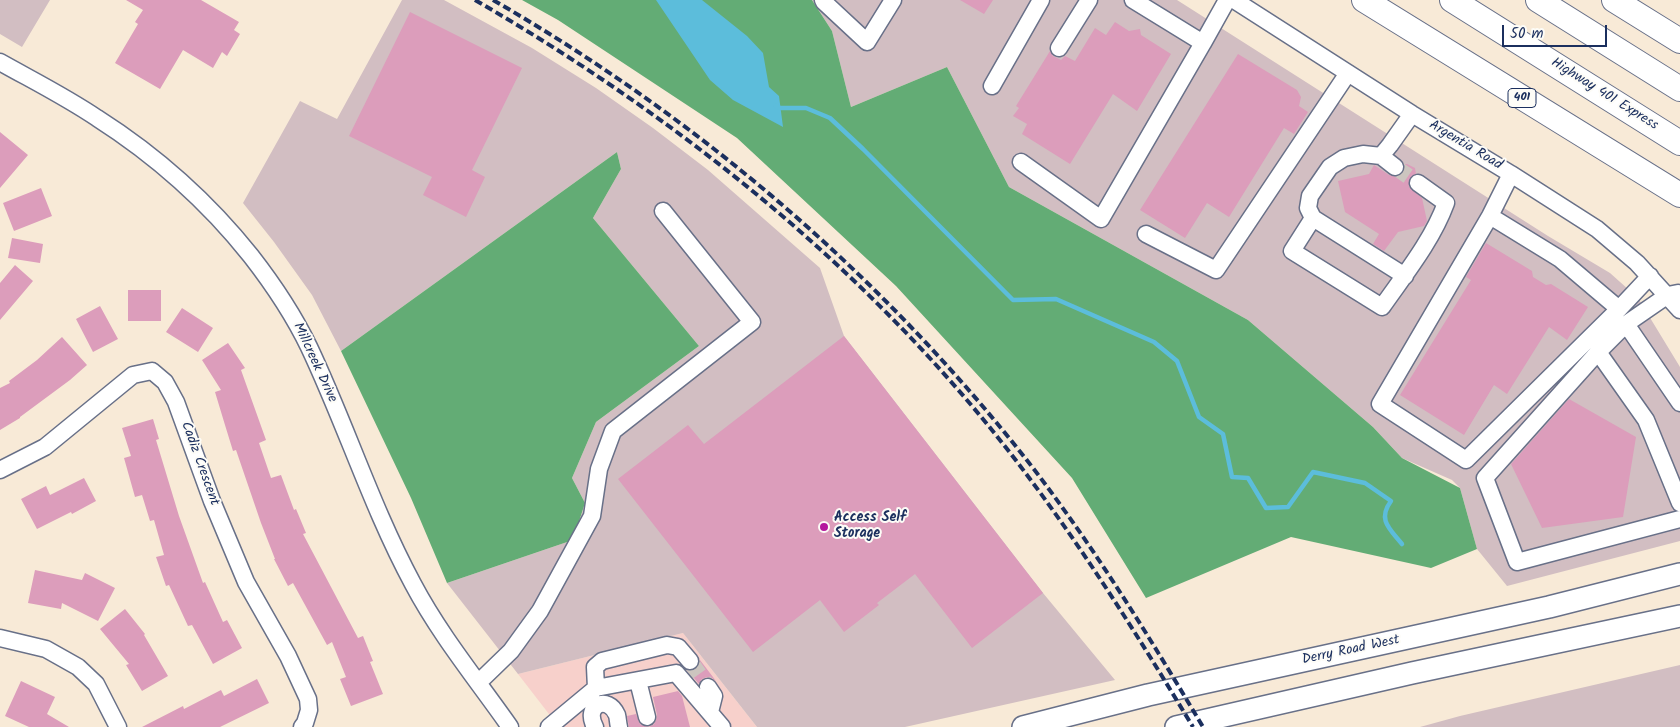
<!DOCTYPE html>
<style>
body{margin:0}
#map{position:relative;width:1680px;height:727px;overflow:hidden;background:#f8ead7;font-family:Kalam,sans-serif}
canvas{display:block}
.scale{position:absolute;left:1502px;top:25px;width:105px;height:22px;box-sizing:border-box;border:2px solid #1b2f5e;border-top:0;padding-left:6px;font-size:15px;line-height:18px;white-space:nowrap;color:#1b2f5e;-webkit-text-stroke:4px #fdfcf7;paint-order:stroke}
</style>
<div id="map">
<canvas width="1680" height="727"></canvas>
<div class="scale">50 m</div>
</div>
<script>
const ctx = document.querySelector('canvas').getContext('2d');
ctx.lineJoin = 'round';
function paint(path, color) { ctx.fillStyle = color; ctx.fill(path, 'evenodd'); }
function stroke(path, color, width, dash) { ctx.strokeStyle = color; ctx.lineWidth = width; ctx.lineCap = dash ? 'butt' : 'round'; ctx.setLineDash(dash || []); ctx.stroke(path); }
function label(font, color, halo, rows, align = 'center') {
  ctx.font = font + ' Kalam,sans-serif'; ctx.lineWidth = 4; ctx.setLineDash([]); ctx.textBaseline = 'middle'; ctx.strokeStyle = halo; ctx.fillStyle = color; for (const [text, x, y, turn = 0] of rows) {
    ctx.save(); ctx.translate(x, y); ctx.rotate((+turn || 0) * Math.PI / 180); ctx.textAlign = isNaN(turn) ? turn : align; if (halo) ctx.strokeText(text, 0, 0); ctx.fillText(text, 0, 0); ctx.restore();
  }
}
const built = new Path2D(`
 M683,633L757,727H559L518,674Z`);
const industrial = new Path2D(`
 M0,0H50L22,47L0,34Z
 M402,0H444L532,48L596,88L653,128L708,170L820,268L844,336L1043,593L1115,680L905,727H757L683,633L518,674L447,583L573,540L585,503L572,478L596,422L699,346L593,218L621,169L617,152L341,351L312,295L274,242L243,203L300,101L337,119Z
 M812,0H1177L1548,236L1610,273L1638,298L1680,367V541L1507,586L1477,549L1460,488L1452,480L1402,458L1373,427L1248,320L1009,187L947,67L851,107L832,31Z
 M1680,665V727H1420L1460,716Z`);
const forest = new Path2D(`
 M522,0H812L832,31L851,107L947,67L1009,187L1248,320L1373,427L1402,458L1460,488L1477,549L1431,568L1291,537L1146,598L1072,478L896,286L737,138L558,20Z
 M617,152L621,169L593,218L699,346L596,422L572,478L585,503L573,540L447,583L411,498L341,351Z`);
const water = new Path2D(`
 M656,0H702L747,36L763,53L769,87L779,96L783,127L733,100L710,80Z`);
const stream = new Path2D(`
 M776,106L780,108H806L830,118L863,149L1013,300L1056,299L1154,342L1177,361L1199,417L1223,434L1232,477L1248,478L1266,508L1288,507L1313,472L1365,483L1391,501C1377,520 1390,529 1402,544`);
const building = new Path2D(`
 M126,0H201L239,22L234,30L240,34L227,56L222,52L213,68L183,50L160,89L115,63L138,24L135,22L143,10Z
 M960,0H993L984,14Z
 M410,12L522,68L472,170L485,177L466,217L423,195L432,177L349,136Z
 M1115,22L1129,31L1140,29L1141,35L1171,54L1137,111L1113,94L1070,164L1022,134L1027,124L1013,116L1019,108L1016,106L1050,51L1053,56L1061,60L1065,56L1075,61L1095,28L1106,35Z
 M1238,54L1297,90L1301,97L1299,106L1308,112L1294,134L1284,128L1229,217L1207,203L1185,238L1140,210Z
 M0,132L28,155L0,188Z
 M1404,164H1407L1415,168L1416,174L1410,178L1409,187L1422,198L1427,221L1424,226L1398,232L1384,251L1373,244L1379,234L1345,212L1338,181L1369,174L1374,165L1389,175L1398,176L1403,173Z
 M41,188L52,216L14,231L3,203Z
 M12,238L43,244L40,263L8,258Z
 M1486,243L1532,271L1533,277L1546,285L1551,284L1588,307L1567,340L1549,327L1507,394L1494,385L1464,435L1400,395L1471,280L1466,277Z
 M15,265L33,281L0,320V283Z
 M128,290H161V321H128Z
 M100,306L118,339L93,352L76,319Z
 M182,308L213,328L198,352L166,332Z
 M844,336L1043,593L972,648L915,574L877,603L879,605L844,632L820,600L753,652L618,479L688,425L704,444Z
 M62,337L87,365L70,380L20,417V418L0,430V388L10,383L9,381L37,360Z
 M228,343L245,368L241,370L266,440L259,443L271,478L281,475L294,510L296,509L306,533L303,534L358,638L363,636L373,661L370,662L383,694L351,706L340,679L346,677L332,642L327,645L293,583L288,586L274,559H275L261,523L236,450L233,451L225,425L215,392L221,390L202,360Z
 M1569,399L1636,437L1623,517L1542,528L1511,464Z
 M153,419L159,439L156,440L179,516L203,583L205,582L223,622L227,620L242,648L213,664L192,625L188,626L169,585L166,586L156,557L164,555L154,520L150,521L142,495L135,497L124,458L131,456L122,428Z
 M84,478L96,501L72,514L71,512L37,529L21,499L46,486L50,495Z
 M35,570L82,580L85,573L115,588L98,621L62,603L61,609L28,603Z
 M125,609L145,634L144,635L168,676L142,691L126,665L129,664L100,629Z
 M700,660L716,681L712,678L707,677L702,679L699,684L688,671L697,668Z
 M257,679L269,703L220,727H142L183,706L184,709L221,690L224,696Z
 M21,681L55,697L47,714L69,727H29L5,716Z
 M678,691L682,696L690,727H629L627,716L636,714L640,724L644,726L649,727L654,724L656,720L657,715L653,697Z`);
const minorTunnel = new Path2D(`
 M1395,167L1418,183
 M690,661L708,687`);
const minor = new Path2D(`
 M823,0L824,2L867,42L893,0
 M1133,0L1203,43L1227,0
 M1234,0L1412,114L1511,174L1597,229L1637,263L1680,310
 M1059,48L1089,0
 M0,62C32,80 66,97 97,118C155,155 208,202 251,256C272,283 294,316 309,347C346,425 372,508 413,584C440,635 477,680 510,727
 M992,86L1041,0
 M1412,114L1390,145L1381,156L1363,154L1344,158L1330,167L1310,196L1308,208L1313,218L1292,251L1382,307C1405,274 1432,241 1446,203L1418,183
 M1381,156L1395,167
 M1021,162L1101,219L1203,43
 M1490,216L1560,259L1619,309L1466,460L1380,404L1490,216L1511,174
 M1313,218L1405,276
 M1146,234L1216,270L1348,73
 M1678,293L1668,295L1626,324L1598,352L1485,478L1517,562L1680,519
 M1619,309L1650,276
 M1626,324L1680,403
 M1598,352L1646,420L1680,503
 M0,470L45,447L133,375L152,371L165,382L176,402L212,501L246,582L288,656L308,699L309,710L305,723L302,727
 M0,638L46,649L78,667L96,684L118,727
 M638,681L647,717
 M479,682L511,651L540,611L592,516L599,469L613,431L752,322L663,211
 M708,687L714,696L710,712
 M596,688L595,667L602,661L667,645L678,647L690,661
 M549,727L596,688L676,673L722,727
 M595,727C583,705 608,694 617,715C618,719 618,723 619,727`);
const major = new Path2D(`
 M1023,727L1148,695L1549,607L1680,574
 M1176,727L1412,673L1680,616`);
const highway = new Path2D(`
 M1364,0L1680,195
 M1452,0L1680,143
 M1538,0L1680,89
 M1614,0L1680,41`);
const rail = new Path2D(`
 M475,0C686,122 880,279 1027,475C1088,556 1141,641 1193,727
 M493,0C701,120 885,278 1033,468C1096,550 1150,638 1203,727`);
const markers = [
 [824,527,5,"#b5179e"]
];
const shields = [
 [1522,98,28]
];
const shieldNames = [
 ["401",1522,98]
];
const streetNames = [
 ["Highway 401 Express",1604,95,32],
 ["Argentia Road",1465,146,31],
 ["Millcreek Drive",314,363,65],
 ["Cadiz Crescent",199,464,70],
 ["Derry Road West",1351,651,-12]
];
const poiNames = [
 ["Access Self",834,519],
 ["Storage",834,535]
];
paint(built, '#f7d0cb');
paint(industrial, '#d2bec2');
paint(forest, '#63ac75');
paint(water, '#5cbddb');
stroke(stream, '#5cbddb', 4.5);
paint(building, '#dc9dbb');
stroke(minorTunnel, '#ccc5bf', 16, [16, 8]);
stroke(minor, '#687088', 19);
stroke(major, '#687088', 24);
stroke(highway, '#687088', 26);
stroke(minor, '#fff', 16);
stroke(major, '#fff', 21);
stroke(highway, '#fff', 24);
stroke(rail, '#1b2f5e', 4, [8, 4]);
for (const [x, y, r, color] of markers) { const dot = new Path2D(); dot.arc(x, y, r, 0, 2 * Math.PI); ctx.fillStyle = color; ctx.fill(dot); stroke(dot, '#fdfcf7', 2); }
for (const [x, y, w] of shields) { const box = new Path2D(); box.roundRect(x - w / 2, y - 9.5, w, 19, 4); ctx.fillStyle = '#fdfcf7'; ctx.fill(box); stroke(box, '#1b2f5e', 1); }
label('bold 12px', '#1b2f5e', null, shieldNames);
label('14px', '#1b2f5e', '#fdfcf7', streetNames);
label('bold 14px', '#1b2f5e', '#fdfcf7', poiNames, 'left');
</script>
